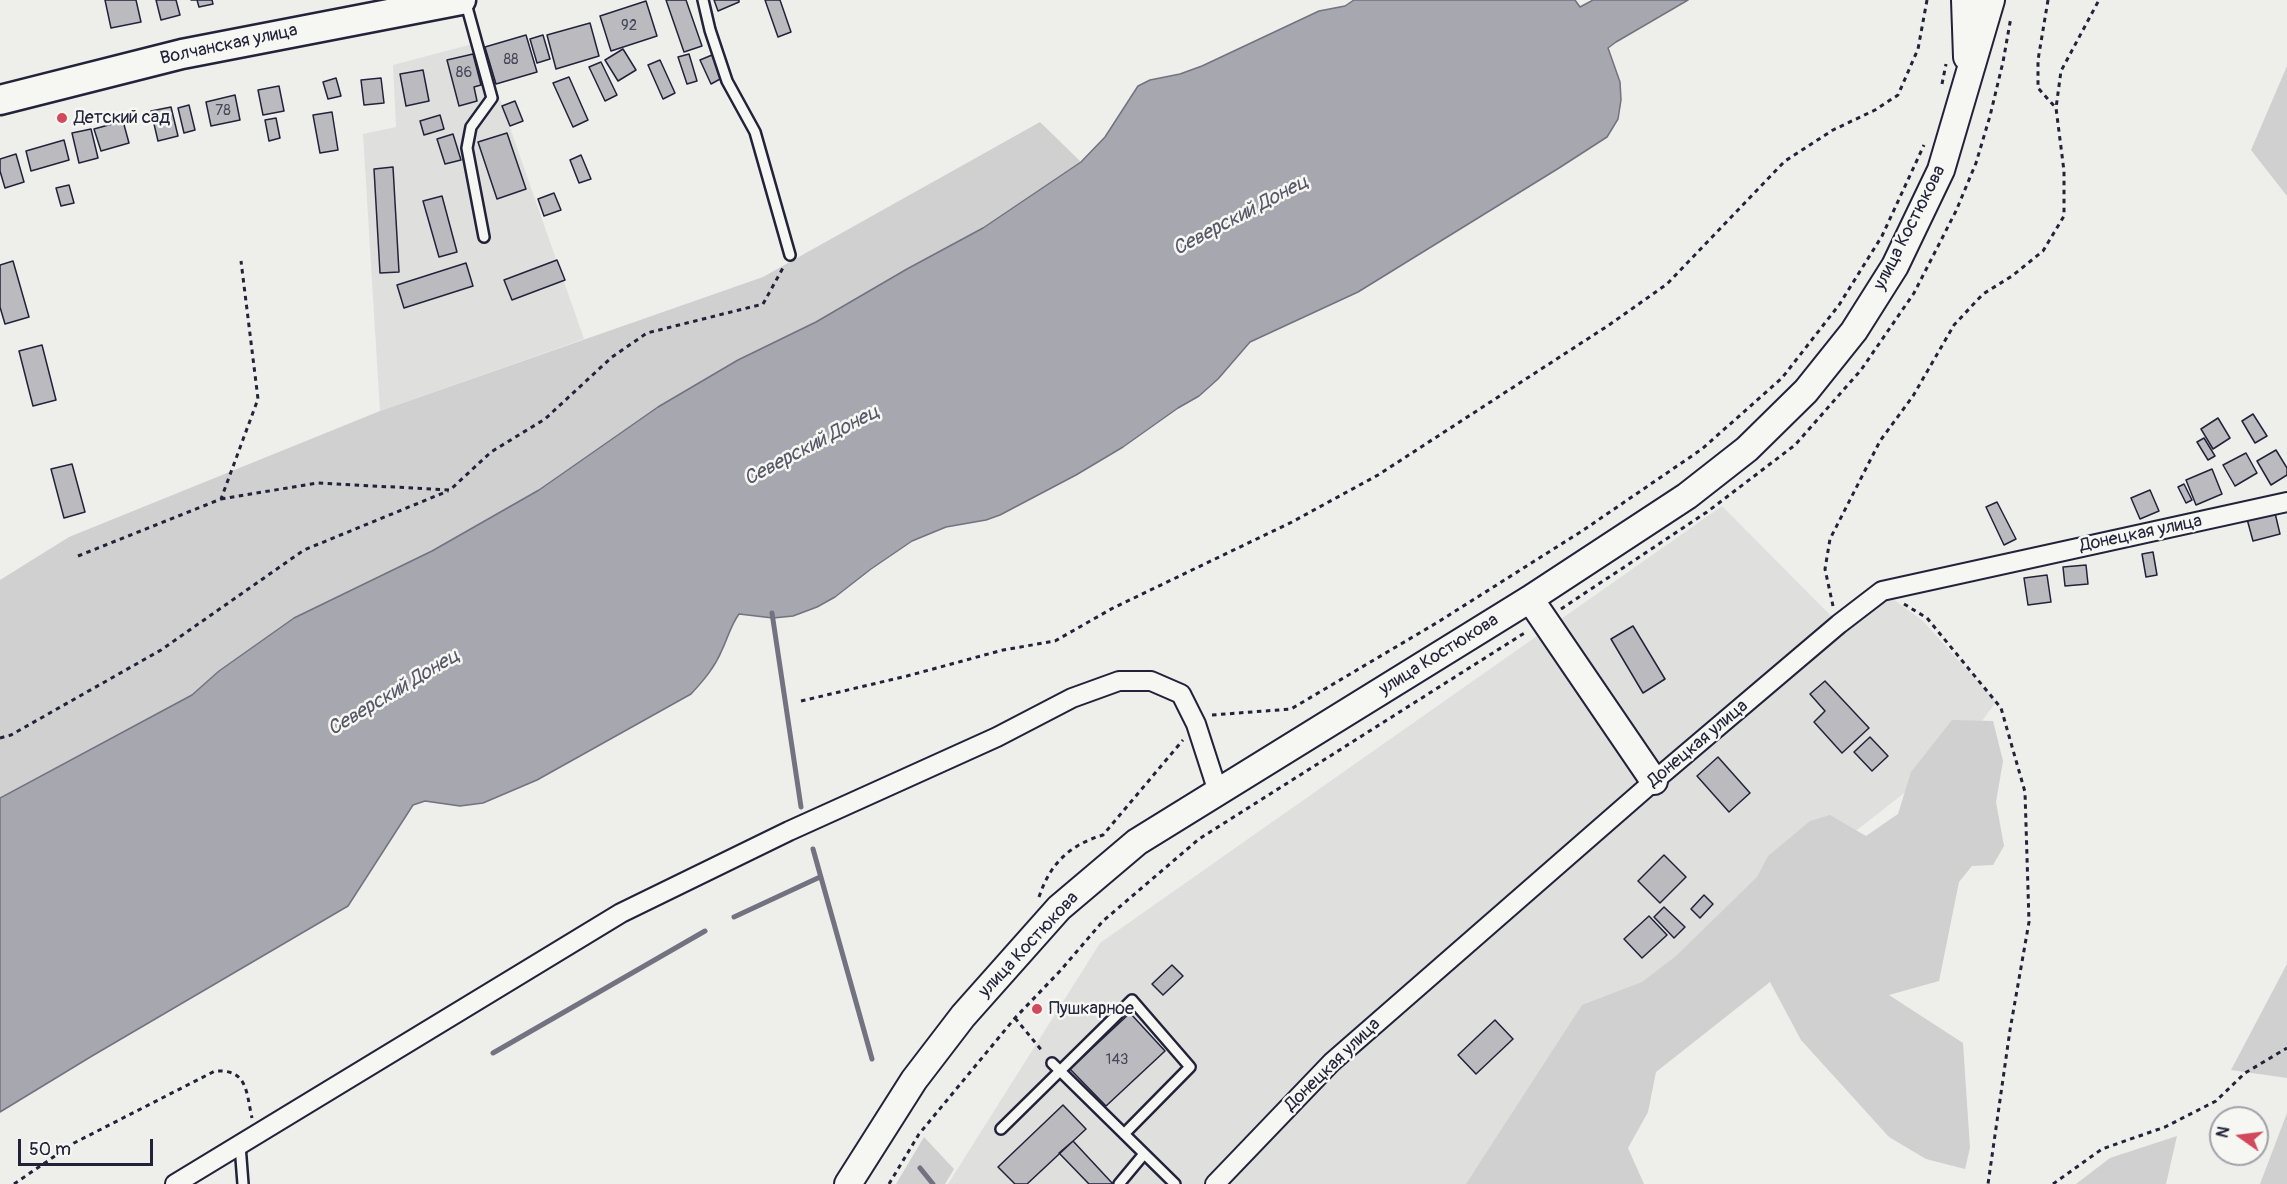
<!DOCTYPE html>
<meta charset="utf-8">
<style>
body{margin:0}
#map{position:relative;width:2287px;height:1184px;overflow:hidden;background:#eeeeeb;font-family:Pangolin,sans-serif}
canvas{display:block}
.north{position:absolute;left:2209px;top:1106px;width:60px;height:60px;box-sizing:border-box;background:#f6f6f2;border:2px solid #a1a1a9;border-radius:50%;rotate:284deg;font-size:16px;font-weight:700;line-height:24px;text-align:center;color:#22223b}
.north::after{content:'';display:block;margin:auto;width:21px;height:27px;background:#d1495b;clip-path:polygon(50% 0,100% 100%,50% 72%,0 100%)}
.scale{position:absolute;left:18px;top:1139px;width:135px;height:27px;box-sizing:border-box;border:3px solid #22223b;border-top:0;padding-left:8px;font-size:18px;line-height:21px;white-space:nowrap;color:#22223b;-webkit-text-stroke:4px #f6f6f2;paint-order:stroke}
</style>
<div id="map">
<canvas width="2287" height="1184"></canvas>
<div class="north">N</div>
<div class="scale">50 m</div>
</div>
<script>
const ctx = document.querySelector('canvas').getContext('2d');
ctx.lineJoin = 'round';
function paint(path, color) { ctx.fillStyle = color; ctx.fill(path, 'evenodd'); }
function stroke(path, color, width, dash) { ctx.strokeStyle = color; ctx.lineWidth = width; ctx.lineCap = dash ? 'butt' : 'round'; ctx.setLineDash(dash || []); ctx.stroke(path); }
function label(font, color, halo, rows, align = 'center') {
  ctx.font = font + ' Pangolin,sans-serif'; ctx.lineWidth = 5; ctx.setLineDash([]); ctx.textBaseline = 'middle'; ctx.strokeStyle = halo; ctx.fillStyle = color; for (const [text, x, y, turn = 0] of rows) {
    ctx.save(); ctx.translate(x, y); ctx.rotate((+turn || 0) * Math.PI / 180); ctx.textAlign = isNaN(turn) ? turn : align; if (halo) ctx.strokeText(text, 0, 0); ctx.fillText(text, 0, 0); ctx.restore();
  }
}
const built = new Path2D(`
 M480,42L584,339L380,411L363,134L396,127L393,65Z
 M1722,506L1839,624L1882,591L1923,621L1996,702L1962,748L1553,1067L1486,1184H948L1100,943Z`);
const green = new Path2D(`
 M2287,66V196L2251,150Z
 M1040,122L1081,162L983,228L907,269L816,322L738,360L658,407L539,490L432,551L294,618L219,671L192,695L0,798V580L69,537L380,411L763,277Z
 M1952,720L1993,721L2003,761L1996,802L2004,846L1993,865L1972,866L1959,882L1939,981L1889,995L1963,1043L1970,1148L1965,1169L1926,1159L1889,1137L1801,1040L1770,982L1656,1072L1648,1112L1628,1148L1644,1184H1466L1582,1005L1642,982L1676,956L1757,877L1768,856L1810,821L1830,815L1866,836L1898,814L1911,772Z
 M2287,964V1078L2231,1070Z
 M2287,1113V1184H2260Z
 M2177,1136L2166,1184H2076L2110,1158Z
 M924,1137L954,1169L945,1184H896Z`);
const water = new Path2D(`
 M1354,0H1575L1580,7L1593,0H1688L1616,42L1608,48L1620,82L1621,100L1618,119L1607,137L1559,168L1358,292L1250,342L1218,379L1199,396L1178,408L1123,447L1076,475L1000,515L986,520L946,527L912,541L871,569L835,597L817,607L793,616L773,618L739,614C731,625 728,637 722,650C715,667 704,680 691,694L537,780L483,803L460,806L425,801L413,805L348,906L92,1056L0,1112V798L192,695L219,671L294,618L432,551L539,490L658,407L738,360L816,322L907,269L983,228L1081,162L1105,137L1138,86L1150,80L1180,74L1202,66L1319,11L1345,6Z`);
const stream = new Path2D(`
 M772,613L801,807
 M813,849L872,1059
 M734,917L820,877
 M493,1053L705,931
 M920,1168L933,1184`);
const building = new Path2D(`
 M105,0H136L141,22L111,28Z
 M156,0H176L180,15L161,20Z
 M191,0H212L213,4L199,7L197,0Z
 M666,0H686L702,46L684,52Z
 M714,0H739V2L718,11Z
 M765,0H780L791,32L778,37Z
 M646,1L657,36L611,51L600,16Z
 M590,23L599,56L556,69L547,35Z
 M526,35L537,72L496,84L485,47Z
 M543,35L550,59L537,63L530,39Z
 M623,49L636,70L618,81L605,60Z
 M473,54L481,85L474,87L477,101L459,106L447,60Z
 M689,54L697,81L687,84L678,57Z
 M712,55L722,78L711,84L700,60Z
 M660,60L675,93L663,99L648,65Z
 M601,62L617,95L605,101L589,67Z
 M423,70L429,101L406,106L400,74Z
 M569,77L588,120L573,127L553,83Z
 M336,78L341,96L328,99L323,82Z
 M381,78L384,103L364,105L361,80Z
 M279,86L284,111L263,115L258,90Z
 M235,95L240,120L211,126L206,102Z
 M515,101L523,121L510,126L502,106Z
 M189,105L195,130L184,133L178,108Z
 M171,107L178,136L158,141L151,111Z
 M332,112L338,150L320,153L313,115Z
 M440,115L444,129L424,135L420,121Z
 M276,118L280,138L269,141L265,120Z
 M123,121L129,143L101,151L94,129Z
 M91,129L98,158L79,163L72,133Z
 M507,133L526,189L497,199L478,142Z
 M453,134L461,160L445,164L437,139Z
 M64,140L69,160L31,171L26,151Z
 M16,154L24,182L5,188L0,171V159Z
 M581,155L591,179L579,183L570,160Z
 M393,167L399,272L380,273L374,169Z
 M69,185L74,203L61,206L56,188Z
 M554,193L561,210L544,216L538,199Z
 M442,196L457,252L439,257L423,201Z
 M557,260L565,280L512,300L504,280Z
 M13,261L29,317L5,324L0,307V265Z
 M466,263L473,286L404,308L397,285Z
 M42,345L56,400L33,406L19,351Z
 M2253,414L2267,436L2255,443L2242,421Z
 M2218,418L2230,438L2213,449L2201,429Z
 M2204,438L2215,456L2208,460L2197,442Z
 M2276,450L2287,468V475L2271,485L2257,461Z
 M2246,453L2257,473L2235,486L2223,465Z
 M72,464L85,512L64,518L51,469Z
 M2212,469L2222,494L2196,505L2186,480Z
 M2184,484L2192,500L2186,503L2178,487Z
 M2150,490L2159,511L2140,519L2131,498Z
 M1997,502L2016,539L2004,545L1986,507Z
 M2275,513L2280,534L2253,541L2247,519Z
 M2153,552L2157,575L2146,577L2142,554Z
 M2086,565L2088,584L2065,586L2063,567Z
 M2047,575L2051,602L2028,605L2024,578Z
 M1633,626L1665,679L1643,693L1611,639Z
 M1825,681L1869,728L1842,753L1814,722L1825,711L1810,694Z
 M1870,737L1888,756L1872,771L1854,752Z
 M1718,757L1750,793L1729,812L1697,776Z
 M1664,855L1686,877L1660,903L1638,881Z
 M1704,895L1713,904L1700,918L1691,909Z
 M1664,907L1685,927L1674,938L1654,917Z
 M1649,916L1667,935L1642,958L1624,939Z
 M1172,965L1183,976L1163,995L1152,984Z
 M1130,1013L1165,1051L1106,1106L1070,1069Z
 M1495,1020L1513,1039L1476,1074L1458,1055Z
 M1063,1105L1086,1129L1027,1184H1015L998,1167Z
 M1073,1141L1113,1184H1089L1059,1153Z`);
const path = new Path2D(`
 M2048,0L2038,60V88L2056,108
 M1942,84L1946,64
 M221,499L317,483L450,490L491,452L545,419L612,357L647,333L763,304L784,266
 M78,556L221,499L258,399L241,261
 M1904,604L1927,618L2001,708L2025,792L2029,922L2010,1030L1988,1184
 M1833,606L1825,569L1830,539L1880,441L1913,396L1954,325L1983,294L2012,276L2043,251L2064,216V171L2056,108L2061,71L2099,0
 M1561,609L1707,512L1795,445L1861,370L1914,293L1956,211L1976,163L1990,116L2003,62L2011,17
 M801,701L907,676L1003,650L1055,641L1113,608L1292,522L1378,475L1609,325L1667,284L1785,161L1833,130L1875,110L1898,95L1918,49L1927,0
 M1212,715L1291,709L1438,622L1582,531L1702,449L1782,378L1839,305L1882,236L1924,145
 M0,738L11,735L161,650L304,550L448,491
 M1039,897C1050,864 1069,845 1103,835L1183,740
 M1015,1018L1043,1052
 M14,1184L74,1143L215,1071C248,1069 246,1092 252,1118
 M889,1184L919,1134L1015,1018L1060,971L1103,921L1199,839L1526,632
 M2053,1184L2102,1149L2165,1127L2216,1101L2245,1073L2287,1048`);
const lane = new Path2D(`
 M465,0L492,98L471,127L467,148L484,237
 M703,0L710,30L727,81L755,132L790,255
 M1052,1063L1175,1184
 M1001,1129L1132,1000L1190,1067L1124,1134
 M240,1145L243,1184
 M1119,1184L1144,1154`);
const street = new Path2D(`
 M175,1184L621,913L789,831L997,737L1072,698L1119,681H1151L1181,694L1196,724L1218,792
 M1215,1184L1332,1062L1654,781L1839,624L1882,591L2287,502`);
const secondary = new Path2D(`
 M1965,0L1967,57
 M1530,599L1654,781
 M848,1184L914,1080L963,1016L1059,908L1137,842L1530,599L1687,496L1747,449L1806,391L1854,331L1895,266L1941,170L1991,0`);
const primary = new Path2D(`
 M0,100L182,54L461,0`);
const markers = [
 [62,118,6,"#d1495b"],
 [1037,1009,6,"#d1495b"]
];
const numberNames = [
 ["92",629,26],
 ["88",511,60],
 ["86",464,73],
 ["78",223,111],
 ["143",1117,1060]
];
const streetNames = [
 ["Волчанская улица",229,45,-12],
 ["улица Костюкова",1910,228,-63],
 ["Донецкая улица",2141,534,-12],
 ["улица Костюкова",1439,655,-32],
 ["Донецкая улица",1698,744,-40],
 ["улица Костюкова",1029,945,-47],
 ["Донецкая улица",1333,1065,-44]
];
const poiNames = [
 ["Детский сад",74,118],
 ["Пушкарное",1049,1009]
];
const waterNames = [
 ["Северский Донец",1241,216,-28],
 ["Северский Донец",812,446,-28],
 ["Северский Донец",394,693,-31]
];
paint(built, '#dfdfde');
paint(green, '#d0d0d1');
paint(water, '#a7a7af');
stroke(water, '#727281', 1.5);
stroke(stream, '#727281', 5);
paint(building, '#bbbbbf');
stroke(building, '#22223b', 1.5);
stroke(lane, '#22223b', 14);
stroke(street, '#22223b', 22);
stroke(secondary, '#22223b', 30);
stroke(primary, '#22223b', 33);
stroke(path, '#22223b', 3, [4.5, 4.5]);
stroke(lane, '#f6f6f2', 9);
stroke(street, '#f6f6f2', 18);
stroke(secondary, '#f6f6f2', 26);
stroke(primary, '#f6f6f2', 28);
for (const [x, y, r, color] of markers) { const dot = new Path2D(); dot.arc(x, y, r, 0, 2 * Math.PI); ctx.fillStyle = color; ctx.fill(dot); stroke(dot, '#f6f6f2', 2); }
label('15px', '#48485c', null, numberNames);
label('18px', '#22223b', '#f6f6f2', streetNames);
label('18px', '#22223b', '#f6f6f2', poiNames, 'left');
label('italic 20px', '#575769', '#f6f6f2', waterNames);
</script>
